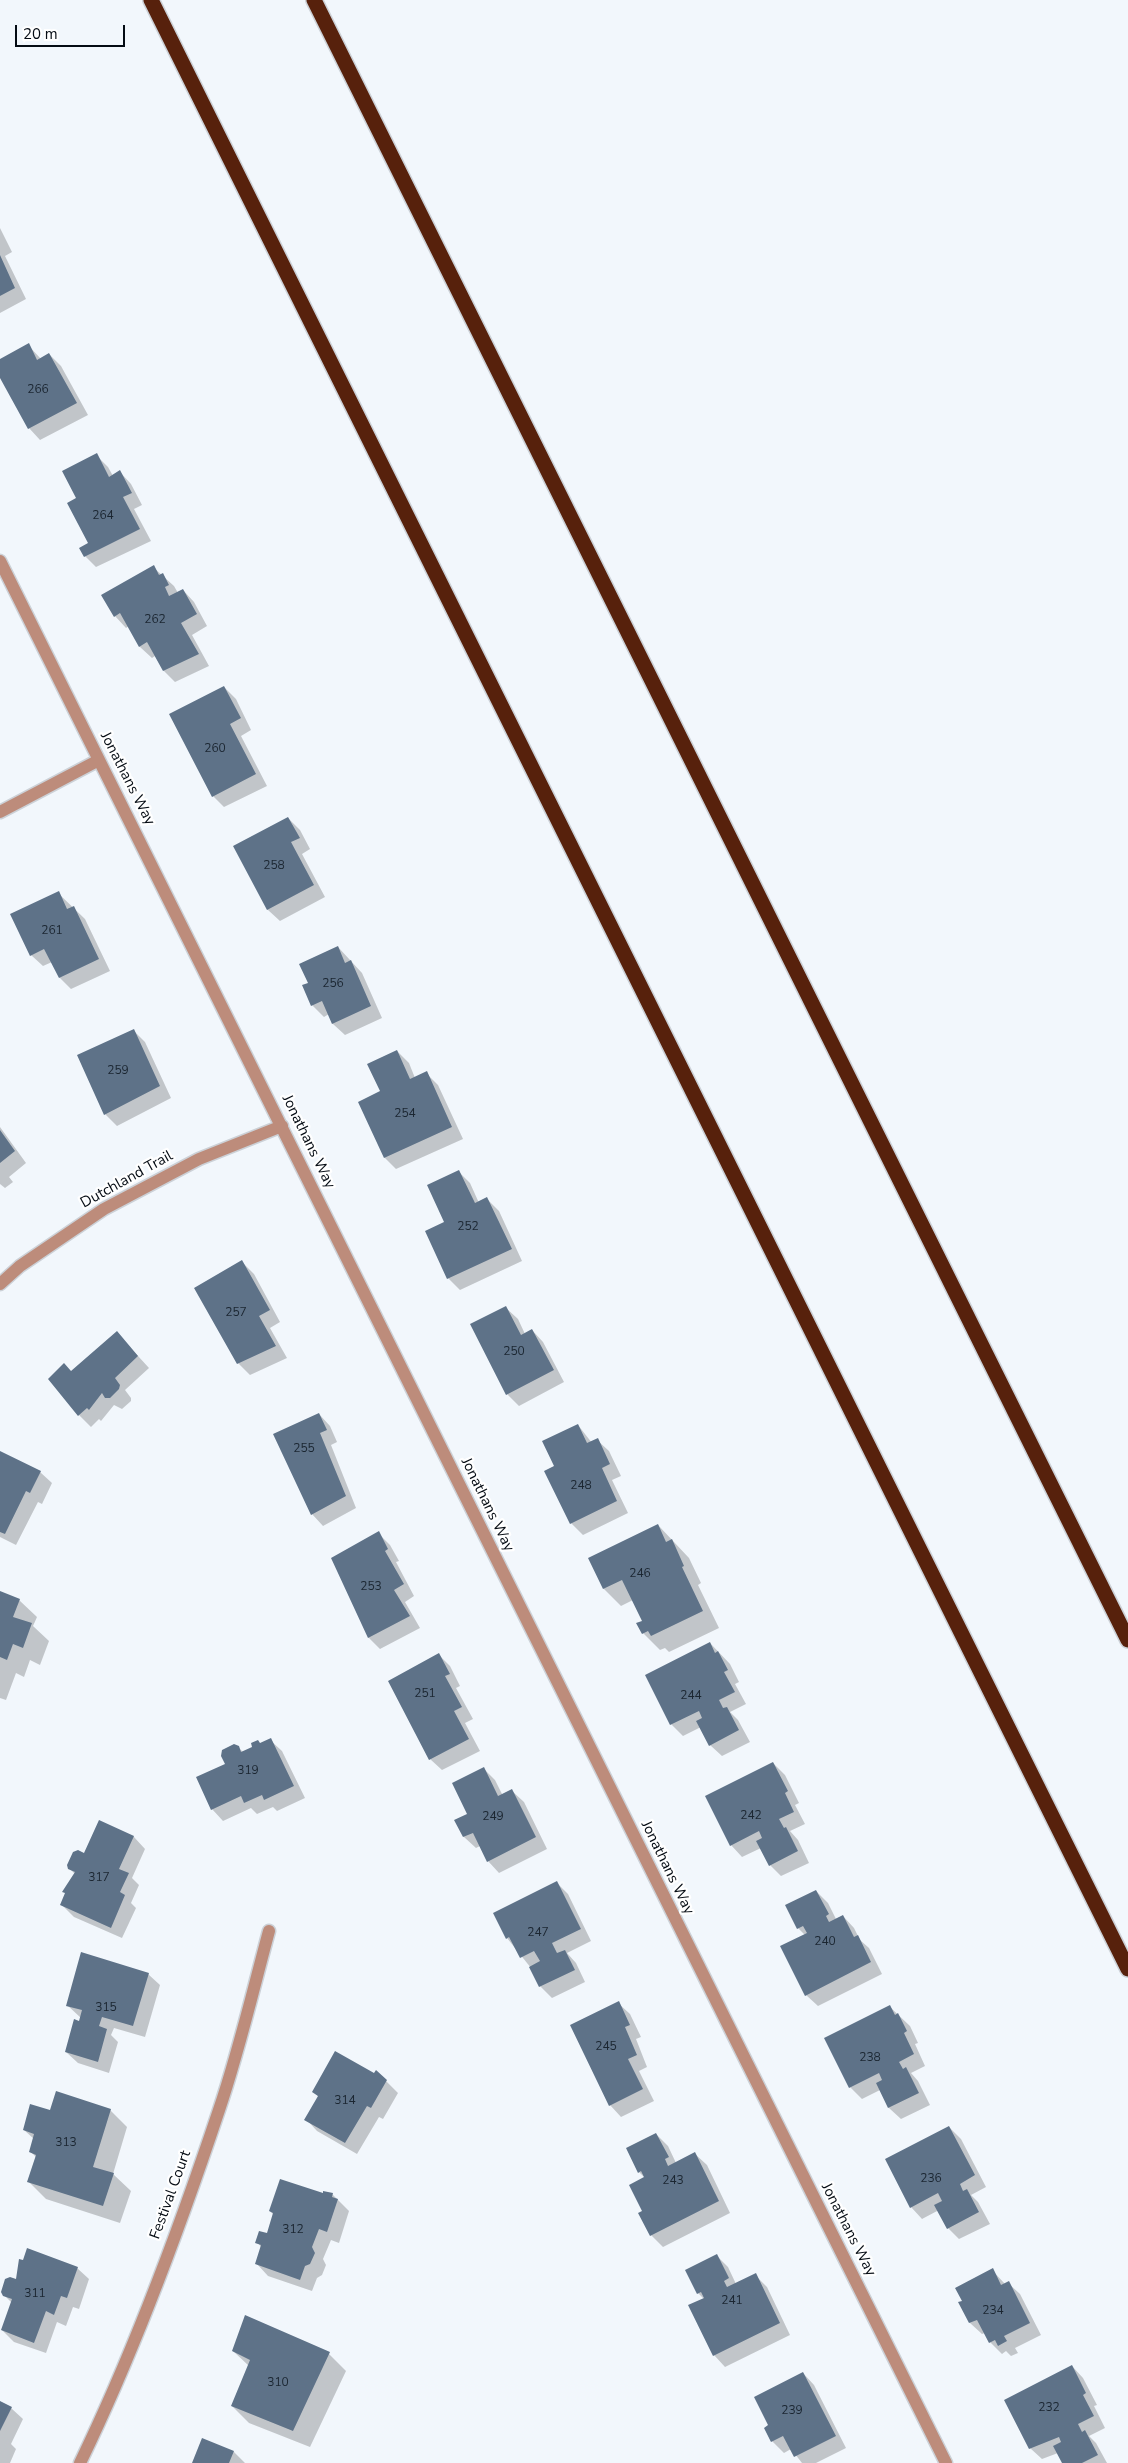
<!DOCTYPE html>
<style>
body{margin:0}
#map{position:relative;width:1128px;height:2463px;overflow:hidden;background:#f2f7fc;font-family:"Nunito Sans",sans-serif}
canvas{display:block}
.scale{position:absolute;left:15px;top:25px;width:110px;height:22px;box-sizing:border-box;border:2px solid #050c14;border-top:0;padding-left:6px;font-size:15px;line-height:18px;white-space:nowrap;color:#050c14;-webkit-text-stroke:4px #fff;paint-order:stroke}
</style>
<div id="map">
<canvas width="1128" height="2463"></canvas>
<div class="scale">20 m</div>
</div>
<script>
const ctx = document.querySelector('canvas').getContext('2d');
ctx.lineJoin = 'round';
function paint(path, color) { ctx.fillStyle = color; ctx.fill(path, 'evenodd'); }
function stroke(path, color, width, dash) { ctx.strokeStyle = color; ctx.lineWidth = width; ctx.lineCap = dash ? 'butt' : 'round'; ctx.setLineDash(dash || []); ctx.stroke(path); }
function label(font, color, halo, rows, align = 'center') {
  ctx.font = font + ' "Nunito Sans",sans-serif'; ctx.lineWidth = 4.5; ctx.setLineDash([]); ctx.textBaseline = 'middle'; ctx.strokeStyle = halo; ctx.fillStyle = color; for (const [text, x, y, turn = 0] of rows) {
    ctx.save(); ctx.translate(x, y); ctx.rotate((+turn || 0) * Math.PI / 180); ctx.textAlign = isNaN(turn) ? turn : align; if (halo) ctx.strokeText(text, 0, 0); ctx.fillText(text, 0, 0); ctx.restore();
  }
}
const shadow = new Path2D(`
 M0,228L12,252L5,256L26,299L0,313Z
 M28,345L41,359L49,354L61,366L88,415L40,440L29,428L0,375V361Z
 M96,455L108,467L113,476L120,472L131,484L142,505L134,509L151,541L96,567L85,556L90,544L78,498Z
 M153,567L174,586L178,593L183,590L194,602L207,626L192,635L209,666L175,682L164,671L155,656L152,658L140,647L129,626L126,628L115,616Z
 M224,687L236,699L251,730L241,736L267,786L224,807L213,796Z
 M288,818L300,830L310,849L302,854L325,897L280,921L268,910L235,847Z
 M58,893L85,919L110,971L71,989L60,978L52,962L43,966L31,955Z
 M338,947L362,973L382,1018L345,1035L333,1024L329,1014L324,1017L312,1005L310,983Z
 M133,1030L145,1042L171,1098L117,1126L105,1114L78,1056Z
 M397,1051L409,1063L415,1078L426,1073L438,1085L463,1139L396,1169L385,1158L359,1102L382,1092Z
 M0,1127L26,1163L9,1177L13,1182L5,1188L0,1184Z
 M459,1172L470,1183L479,1203L487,1199L499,1211L522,1261L460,1290L448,1278L446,1223Z
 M242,1262L254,1274L280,1322L270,1328L287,1358L250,1375L238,1363Z
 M506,1308L518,1319L525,1334L532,1330L543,1342L564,1382L519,1406L507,1394Z
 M117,1333L149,1368L125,1390L131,1398V1401L122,1409L114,1405L101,1421L99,1419L91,1427L79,1415L71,1372Z
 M319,1414L330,1426L337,1442L331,1445L356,1508L323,1526L312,1514Z
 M578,1425L592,1443L597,1440L609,1451L621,1476L612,1480L628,1513L583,1535L571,1523L556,1467Z
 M0,1452L40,1472L52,1483L42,1504L38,1502L16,1545L0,1537Z
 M658,1525L689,1558L701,1583L698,1585L719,1628L669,1652L665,1648L660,1650L643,1633L644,1621L633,1600L621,1606L604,1589L590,1558Z
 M378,1533L390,1545L399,1561L396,1562L414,1596L405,1602L420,1628L380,1649L369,1638L333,1559Z
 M0,1593L19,1600L37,1617L33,1626L49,1641L40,1665L30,1660L24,1677L16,1673L6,1700L0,1698Z
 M710,1643L730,1664L739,1682L735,1684L746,1704L730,1712L738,1720L750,1742L722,1756L710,1745L701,1727L683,1736L671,1724Z
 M439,1655L450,1666L460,1686L456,1688L473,1719L465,1723L480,1751L442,1770L430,1759Z
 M270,1740L282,1751L305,1798L277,1811L273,1807L257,1814L251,1808L223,1821L212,1809L227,1764L238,1747L243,1752Z
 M773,1763L785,1775L799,1803L795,1805L805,1824L790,1831L798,1840L809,1863L781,1876L770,1865L761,1848L742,1857L731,1845Z
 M484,1769L495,1780L503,1796L512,1791L524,1802L547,1849L499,1873L488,1861L480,1846L476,1848L464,1837L456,1821L469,1814Z
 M99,1822L134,1837L145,1849L132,1878L139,1885L131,1903L136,1908L122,1938L74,1917L62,1905L75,1874L70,1869L85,1854Z
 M557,1883L568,1894L591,1941L567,1953L576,1963L585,1982L552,1998L540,1986L531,1968L507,1938Z
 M816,1891L828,1903L836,1919L843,1916L854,1928L860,1940L869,1948L882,1974L818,2006L806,1995L805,1935L798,1928L787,1906Z
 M148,1974L160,1985L145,2037L114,2028L111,2035L118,2042L109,2073L78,2063L66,2052L81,2018L67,2005Z
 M618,2003L630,2014L641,2037L636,2039L647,2067L639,2071L654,2101L621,2117L610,2105Z
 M890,2007L910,2026L918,2043L915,2044L925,2066L911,2073L918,2081L930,2105L901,2119L889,2108L880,2090L862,2099L850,2087Z
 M386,2081L398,2093L383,2119L379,2117L357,2154L317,2131L306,2119L319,2097L314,2092Z
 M110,2110L127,2127L113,2174L131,2191L120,2223L46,2199L29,2182L37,2158L30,2151L34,2139L24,2130L51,2112Z
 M949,2127L961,2139L986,2187L971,2195L978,2202L990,2224L959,2239L948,2228L939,2210L922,2219L911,2207Z
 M656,2134L668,2146L676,2163L695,2154L707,2165L730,2213L663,2247L651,2235L645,2178L639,2172L627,2149Z
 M332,2194L349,2211L339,2243L331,2240L323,2259L326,2265L322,2275L317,2278L312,2291L268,2276L257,2264L262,2248L257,2242L267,2235L274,2215L270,2211Z
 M717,2256L728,2267L736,2284L755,2275L767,2287L790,2335L725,2367L714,2355L704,2299L698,2293Z
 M77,2268L89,2279L79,2309L73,2307L66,2326L57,2322L46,2353L14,2342L2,2330L12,2303L4,2295L17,2281Z
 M992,2270L1005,2284L1008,2283L1020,2294L1041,2335L1015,2348L1018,2353L1011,2356L1006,2351L1002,2354L990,2342L985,2333L982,2334L970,2323L963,2302Z
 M233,2351L329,2354L346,2371L310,2447L249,2423L232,2406L249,2366Z
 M1072,2366L1083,2378L1097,2405L1094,2406L1105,2428L1089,2436L1096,2443L1107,2463H1064L1058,2453L1042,2459L1030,2448Z
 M803,2373L814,2385L846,2448L816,2463H802L791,2449L784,2453L772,2441L770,2426Z
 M0,2403L11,2408L23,2419L11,2444L16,2449L10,2463H0Z
 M234,2452L245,2463H193Z`);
const building = new Path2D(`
 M0,255L15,288L0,296Z
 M29,343L37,360L49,353L77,403L28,429L0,378V359Z
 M97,453L109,477L120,470L132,493L123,497L140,529L84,557L79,548L88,543L67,503L76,498L62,471Z
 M154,565L159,575L163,573L169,585L165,587L169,596L183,589L197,614L181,623L199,654L163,671L147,642L139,647L120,613L114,617L101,595Z
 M224,686L241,718L230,724L256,774L212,797L169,714Z
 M288,817L300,838L291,842L314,885L267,910L233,846Z
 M59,891L67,909L74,906L99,959L59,978L44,949L30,956L10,914Z
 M338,946L345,963L351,960L371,1006L332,1024L322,1001L311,1006L302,985L308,983L299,964Z
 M134,1029L160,1086L104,1115L77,1055Z
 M397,1050L410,1079L427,1071L452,1127L384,1158L358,1102L380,1091L367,1064Z
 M0,1130L15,1151L0,1163Z
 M459,1170L475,1203L487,1197L512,1249L447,1279L425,1231L444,1222L427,1185Z
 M242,1260L270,1310L259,1316L276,1346L237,1364L194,1288Z
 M506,1306L521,1335L532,1329L554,1370L506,1395L470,1324Z
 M117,1331L138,1356L115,1378L120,1385L119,1389L110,1398H105L102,1393L89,1410L87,1408L78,1416L48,1379L64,1363L71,1371Z
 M319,1413L327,1430L320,1433L346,1496L311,1515L273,1434Z
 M578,1424L587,1443L598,1438L610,1464L602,1468L617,1501L570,1524L544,1471L554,1466L542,1441Z
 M0,1451L41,1471L30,1493L26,1491L5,1534L0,1532Z
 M658,1524L666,1542L672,1539L684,1566L682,1567L703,1611L651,1636L648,1631L642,1634L636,1623L642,1621L622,1580L603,1589L588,1558Z
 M379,1531L388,1549L385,1551L404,1584L394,1590L410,1616L368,1638L331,1558Z
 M0,1591L20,1599L13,1617L32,1623L23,1648L13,1644L7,1660L0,1657Z
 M710,1642L715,1653L718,1651L728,1670L724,1672L735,1692L719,1700L723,1708L727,1707L739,1730L709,1746L696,1721L702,1718L699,1711L670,1725L645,1675Z
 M439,1653L450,1674L445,1676L462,1707L454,1711L469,1739L429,1760L388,1681Z
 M271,1738L294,1786L264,1800L262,1795L244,1803L241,1796L211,1810L196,1777L225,1764L221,1756L222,1750L234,1744L239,1746L241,1752L252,1747L251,1743L258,1740L260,1743Z
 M773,1762L788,1791L785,1793L794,1812L779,1819L784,1828L786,1827L798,1851L769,1866L756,1841L762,1838L759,1831L730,1846L705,1796Z
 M484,1767L498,1796L512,1789L536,1837L487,1862L473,1833L463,1837L454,1820L467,1814L452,1783Z
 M99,1820L134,1836L119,1869L129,1873L120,1892L125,1895L111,1928L60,1905L65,1893L62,1892L75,1872L68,1869L67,1865L73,1852L78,1850L84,1853Z
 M557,1881L581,1929L552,1943L557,1953L565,1950L575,1970L539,1987L529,1967L540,1961L534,1951L520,1958L509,1937L506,1939L493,1913Z
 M816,1890L829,1914L826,1916L829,1922L843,1915L854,1937L858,1935L871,1962L805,1996L780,1946L807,1933L803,1926L797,1929L785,1905Z
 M81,1952L149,1973L133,2026L102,2017L99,2026L107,2029L98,2062L65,2052L74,2019L79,2021L82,2010L66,2006Z
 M619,2001L630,2025L625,2027L637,2055L628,2059L643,2089L609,2106L570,2025Z
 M890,2005L895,2015L898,2013L907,2031L904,2033L914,2054L899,2062L903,2069L906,2067L919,2093L888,2108L876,2083L882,2080L879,2073L849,2088L824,2038Z
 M335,2051L374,2073L376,2070L387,2080L371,2108L367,2106L345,2143L304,2120L318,2096L312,2092Z
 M56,2091L111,2109L93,2167L114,2173L103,2206L27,2182L36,2155L29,2152L34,2134L23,2130L30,2104L50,2110Z
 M949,2126L975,2175L960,2184L963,2191L967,2189L979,2212L947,2229L934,2205L942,2201L938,2193L910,2208L885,2159Z
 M656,2133L669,2157L665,2159L668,2166L695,2152L719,2201L650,2236L638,2213L642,2211L629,2185L644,2177L641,2171L638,2173L626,2148Z
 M280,2179L323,2193V2191L333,2193L332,2197L338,2199L327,2232L319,2229L312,2247L315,2253L310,2264L305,2266L300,2280L255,2264L261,2245L255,2243L259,2231L267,2233L273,2213L269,2211Z
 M27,2248L78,2267L67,2298L61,2296L54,2315L46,2311L34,2343L1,2330L12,2299L3,2296L1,2292L5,2279L10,2277L16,2279L19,2259L23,2260Z
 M717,2254L729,2278L724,2281L727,2287L756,2273L780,2323L713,2356L688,2305L704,2298L701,2292L697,2294L685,2270Z
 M993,2268L1001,2285L1009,2281L1030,2323L1004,2336L1007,2341L998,2346L995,2340L989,2343L977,2320L969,2323L958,2302L962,2301L955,2288Z
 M245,2315L330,2352L293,2431L231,2406L250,2360L232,2351Z
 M1072,2365L1086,2393L1083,2395L1094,2416L1078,2424L1082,2432L1085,2430L1098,2455L1082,2463H1062L1053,2446L1061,2442L1059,2437L1029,2449L1004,2400Z
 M803,2372L836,2436L794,2457L783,2436L771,2442L764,2428L768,2425L754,2397Z
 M0,2401L12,2407L0,2431Z
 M202,2438L234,2451L229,2463H192Z`);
const street = new Path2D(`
 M0,561L946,2463
 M0,812L99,760
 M0,1284L20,1266L104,1209L199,1159L282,1126
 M80,2463C134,2352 180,2227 219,2110C239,2051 253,1990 269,1931`);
const highway = new Path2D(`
 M151,0L1128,1969
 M314,0L1128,1640`);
const numberNames = [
 ["266",38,390],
 ["264",103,516],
 ["262",155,620],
 ["260",215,749],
 ["258",274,866],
 ["261",52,931],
 ["256",333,984],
 ["259",118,1071],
 ["254",405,1114],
 ["252",468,1227],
 ["257",236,1313],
 ["250",514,1352],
 ["255",304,1449],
 ["248",581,1486],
 ["246",640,1574],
 ["253",371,1587],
 ["251",425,1694],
 ["244",691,1696],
 ["319",248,1771],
 ["242",751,1816],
 ["249",493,1817],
 ["317",99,1878],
 ["247",538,1933],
 ["240",825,1942],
 ["315",106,2008],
 ["245",606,2047],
 ["238",870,2058],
 ["314",345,2101],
 ["313",66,2143],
 ["236",931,2179],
 ["243",673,2181],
 ["312",293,2230],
 ["311",35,2294],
 ["241",732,2301],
 ["234",993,2311],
 ["310",278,2383],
 ["232",1049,2408],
 ["239",792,2411]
];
const streetNames = [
 ["Jonathans Way",127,779,63],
 ["Jonathans Way",308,1142,64],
 ["Dutchland Trail",127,1180,-29],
 ["Jonathans Way",487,1505,64],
 ["Jonathans Way",667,1868,64],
 ["Festival Court",171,2195,-70],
 ["Jonathans Way",848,2230,63]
];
paint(shadow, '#0003');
paint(building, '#5e7288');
stroke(street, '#ccd1d7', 15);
stroke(highway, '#ccd1d7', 18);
stroke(street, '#bd8c7b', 12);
stroke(highway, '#57210c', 15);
label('12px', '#1b2631', null, numberNames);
label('15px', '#050c14', '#fff', streetNames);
</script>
